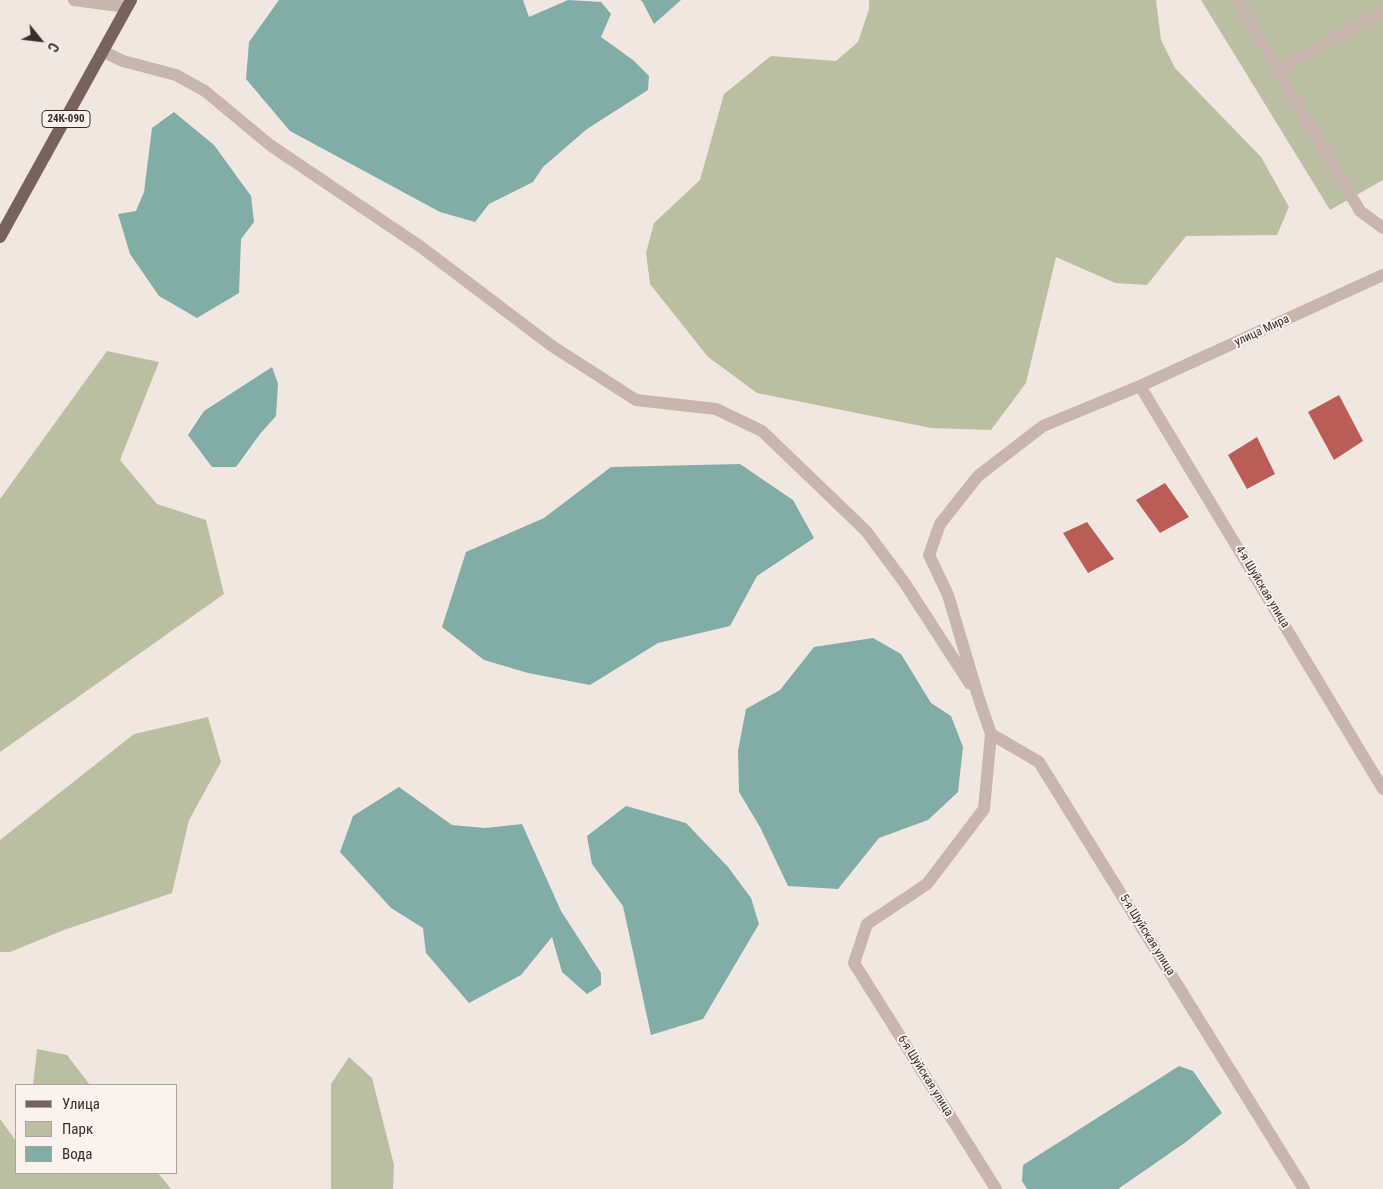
<!DOCTYPE html>
<meta charset="utf-8">
<style>
body{margin:0}
#map{position:relative;width:1383px;height:1189px;overflow:hidden;background:#f1e7e1;font-family:"Roboto Condensed",sans-serif}
canvas{display:block}
.legend{position:absolute;left:15px;top:1084px;width:162px;height:90px;box-sizing:border-box;background:#f9f2ed;border:1px solid #aca39f;margin:0;padding:6px 9px;list-style:none;font-size:15px;color:#382d2b}
.legend li{display:flex;align-items:center;gap:10px;height:25px}
.legend b{width:25px;border:1px solid #aca39f}
.north{position:absolute;left:15px;top:15px;width:50px;height:50px;-webkit-text-stroke:4px #f9f2ed;paint-order:stroke;rotate:119deg;font-size:14px;font-weight:700;line-height:20px;text-align:center;color:#382d2b}
.north::after{content:'';display:block;margin:auto;width:18px;height:22px;background:#382d2b;clip-path:polygon(50% 0,100% 100%,50% 72%,0 100%)}
</style>
<div id="map">
<canvas width="1383" height="1189"></canvas>
<ul class="legend">
<li><b style="height:6px;background:#78625e"></b>Улица</li>
<li><b style="height:14px;background:#babfa2"></b>Парк</li>
<li><b style="height:14px;background:#82aca6"></b>Вода</li>
</ul>
<div class="north">С</div>
</div>
<script>
const ctx = document.querySelector('canvas').getContext('2d');
ctx.lineJoin = 'round';
function paint(path, color) { ctx.fillStyle = color; ctx.fill(path, 'evenodd'); }
function stroke(path, color, width, dash) { ctx.strokeStyle = color; ctx.lineWidth = width; ctx.lineCap = dash ? 'butt' : 'round'; ctx.setLineDash(dash || []); ctx.stroke(path); }
function label(font, color, halo, rows, align = 'center') {
  ctx.font = font + ' "Roboto Condensed",sans-serif'; ctx.lineWidth = 4; ctx.setLineDash([]); ctx.textBaseline = 'middle'; ctx.strokeStyle = halo; ctx.fillStyle = color; for (const [text, x, y, turn = 0] of rows) {
    ctx.save(); ctx.translate(x, y); ctx.rotate((+turn || 0) * Math.PI / 180); ctx.textAlign = isNaN(turn) ? turn : align; if (halo) ctx.strokeText(text, 0, 0); ctx.fillText(text, 0, 0); ctx.restore();
  }
}
const green = new Path2D(`
 M869,0H1156L1161,40L1175,68L1261,157L1289,207L1277,235L1186,236L1147,285L1115,283L1056,257L1026,383L991,430L931,428L757,393L708,357L650,284L646,253L654,223L700,180L724,94L771,56L836,61L858,42L869,9Z
 M1201,0H1383V180L1330,210Z
 M107,351L159,362L120,460L157,504L206,520L224,594L0,752V499Z
 M208,717L221,762L189,820L172,893L64,930L10,952H0V840L134,734Z
 M37,1049L67,1055L90,1085H33Z
 M349,1057L372,1078L394,1165L393,1189H331V1084Z
 M0,1119L16,1141V1173H158L171,1189H0Z`);
const water = new Path2D(`
 M279,0H523L529,17L568,0L601,2L611,14L601,37L633,60L649,76L648,90L587,129L543,167L533,182L489,204L475,222L440,212L290,131L246,79L249,42Z
 M640,0H681L654,24L642,1Z
 M174,112L214,145L251,196L254,222L241,239L239,293L197,318L159,296L130,254L118,214L136,211L144,192L152,128Z
 M272,367L278,384L276,416L260,434L236,467H212L188,435L204,411Z
 M740,464L793,500L814,538L757,576L730,626L658,643L590,685L528,673L484,660L442,627L466,552L544,518L611,467Z
 M873,638L901,654L931,703L951,716L963,747L958,792L928,820L879,838L838,889L788,886L760,827L739,792L738,751L746,709L780,690L814,647Z
 M399,787L452,825L485,828L522,824L561,911L601,973V985L587,994L562,972L552,937L521,975L469,1003L426,953L423,928L391,908L340,852L353,816Z
 M626,806L686,823L728,867L751,898L759,924L703,1019L651,1035L623,906L592,864L587,836Z
 M1179,1066L1193,1071L1222,1113L1186,1142L1118,1189H1027L1022,1181L1023,1165Z`);
const building = new Path2D(`
 M1339,395L1363,441L1334,460L1308,412Z
 M1257,437L1275,474L1247,489L1228,455Z
 M1165,483L1189,517L1160,533L1136,500Z
 M1087,522L1114,559L1088,573L1063,533Z`);
const minor = new Path2D(`
 M74,0L127,7
 M1236,0L1360,211L1383,228
 M104,52L123,61L176,75L205,91L270,145L421,247L552,346L636,400L716,409L762,431L866,531L904,582L970,684
 M1277,70L1383,12
 M1140,386L1383,789
 M991,734L984,809L927,884L867,924L854,963L996,1189
 M1304,1189L1039,762L991,734L978,696L948,595L929,555L940,524L978,476L1043,426L1140,386L1383,275`);
const major = new Path2D(`
 M0,237L131,0`);
const shields = [
 [66,119,48]
];
const shieldNames = [
 ["24К-090",66,119]
];
const streetNames = [
 ["улица Мира",1262,331,-25],
 ["4-я Шуйская улица",1262,587,59],
 ["5-я Шуйская улица",1147,935,58],
 ["6-я Шуйская улица",925,1076,58]
];
paint(green, '#babfa2');
paint(water, '#82aca6');
paint(building, '#ba5d56');
stroke(minor, '#c8b5ae', 12);
stroke(major, '#78625e', 12);
for (const [x, y, w] of shields) { const box = new Path2D(); box.roundRect(x - w / 2, y - 8.5, w, 17, 4); ctx.fillStyle = '#f9f2ed'; ctx.fill(box); stroke(box, '#382d2b', 1); }
label('bold 11px', '#382d2b', null, shieldNames);
label('12px', '#382d2b', '#f9f2ed', streetNames);
</script>
